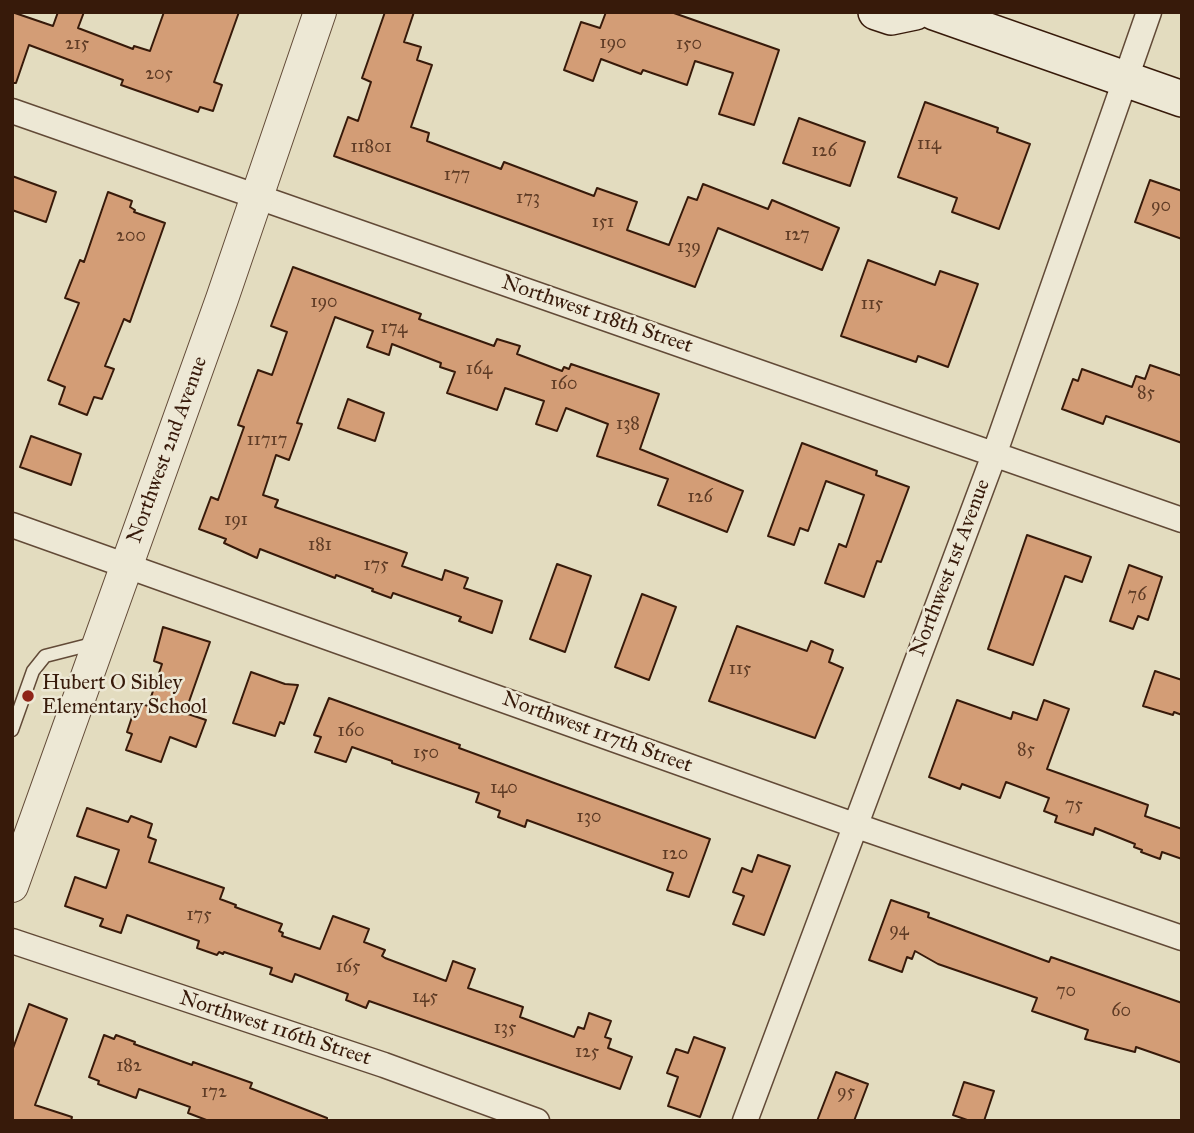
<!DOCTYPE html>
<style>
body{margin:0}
#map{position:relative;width:1194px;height:1133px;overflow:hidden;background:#e3dcbf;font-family:"IM FELL Great Primer",serif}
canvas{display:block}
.frame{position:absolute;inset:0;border:14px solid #371a0a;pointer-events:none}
</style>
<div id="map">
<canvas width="1194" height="1133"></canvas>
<div class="frame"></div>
</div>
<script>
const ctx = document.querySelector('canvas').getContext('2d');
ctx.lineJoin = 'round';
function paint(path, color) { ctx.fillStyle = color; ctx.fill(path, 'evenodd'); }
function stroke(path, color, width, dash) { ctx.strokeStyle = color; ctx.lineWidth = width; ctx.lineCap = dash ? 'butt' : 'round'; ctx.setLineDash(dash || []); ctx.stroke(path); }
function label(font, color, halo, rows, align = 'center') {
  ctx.font = font + ' "IM FELL Great Primer",serif'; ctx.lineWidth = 5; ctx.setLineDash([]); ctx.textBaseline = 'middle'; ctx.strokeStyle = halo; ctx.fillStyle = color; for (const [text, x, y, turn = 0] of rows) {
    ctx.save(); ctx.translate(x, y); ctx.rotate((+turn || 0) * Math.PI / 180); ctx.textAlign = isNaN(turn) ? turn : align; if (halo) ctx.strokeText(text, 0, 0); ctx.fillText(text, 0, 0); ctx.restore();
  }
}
const building = new Path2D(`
 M12,12L53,26L58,12H84L78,28L133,49L134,46L150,51L164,12H239L214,82L222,85L213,111L200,107L198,112L121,85L123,80L29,45L16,83H12Z
 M385,12H414L404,42L421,47L417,60L432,65L411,127L429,133L427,141L501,169L504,162L594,196L597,188L637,202L627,230L669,245L688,197L697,200L703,184L768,209L772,200L839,228L822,270L718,228L695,287L334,156L348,117L358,121L371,82L362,78Z
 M606,12H671L779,50L754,125L719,114L733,73L695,61L687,85L643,70L641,74L601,59L593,81L564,70L581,22L600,28Z
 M925,102L998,128L997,132L1030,144L999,229L952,212L957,198L898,177Z
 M799,118L865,142L850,186L783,163Z
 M12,176L56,192L46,222L12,210Z
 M1150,180L1182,191V239L1135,222Z
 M108,192L132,201L130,207L135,210L134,212L165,223L130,322L124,319L105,366L114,369L102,399L94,397L87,415L59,404L65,387L48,380L79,303L65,298L80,260L84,262Z
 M868,260L935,285L940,271L978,284L948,367L918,356L916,362L841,336Z
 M293,267L421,314L419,319L494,346L497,339L520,346L517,354L562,371L564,367L569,369L571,364L659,394L640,449L743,491L727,532L658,505L668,479L597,456L608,424L566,408L557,431L536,424L544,401L505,388L497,410L447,393L455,372L440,367L441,363L392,344L389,355L367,347L373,331L335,317L297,423L302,424L289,460L276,455L263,495L278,500L275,507L407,553L402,566L442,580L445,570L468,578L464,588L502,601L492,633L459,621L461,617L393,593L391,598L372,591L373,589L336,575L335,578L260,549L257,558L224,543L226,539L199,529L211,497L218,500L244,427L238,425L258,370L272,375L287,332L271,326Z
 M1150,365L1182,376V443L1106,416L1103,424L1062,409L1073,379L1078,381L1082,369L1132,387L1136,376L1145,379Z
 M348,399L384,413L375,441L338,428Z
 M31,436L81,454L71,485L20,467Z
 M802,443L877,471L876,475L909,487L881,562L877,561L864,597L825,583L839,544L846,547L864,495L826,481L808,531L800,528L794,545L768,536Z
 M1027,535L1091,557L1082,582L1065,576L1033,665L988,649Z
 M557,564L591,576L565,652L530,639Z
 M1129,565L1162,577L1148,620L1138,616L1133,629L1110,621Z
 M642,594L676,607L649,680L615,667Z
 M737,626L807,651L811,641L833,650L829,662L843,668L815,738L709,701Z
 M163,627L210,642L185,713L206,720L196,747L170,737L161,762L126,750L132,734L127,732L137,702L148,706L162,664L154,661Z
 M1155,671L1182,680V715L1174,712L1173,715L1143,706Z
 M251,672L285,684L298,685L284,724L280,722L275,736L233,723Z
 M329,698L460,745L459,748L557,784L710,839L689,897L667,890L673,873L527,820L525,827L498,817L500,811L476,802L479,793L392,763V761L352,747L346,762L315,752L321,737L314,735Z
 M957,700L1011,719L1013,712L1037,720L1044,700L1069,709L1047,769L1148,805L1145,816L1182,829V859L1162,852L1160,859L1141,852L1142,850L1134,847L1135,844L1095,828L1093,835L1055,822L1057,816L1044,811L1049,798L1006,782L1000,798L962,784L960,789L929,777Z
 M87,808L128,822L131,816L152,824L148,837L156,840L149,862L224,888L220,899L236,905L235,907L282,924L279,931L283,933L282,936L320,949L333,916L369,929L364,942L385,950L382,956L385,958L446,981L453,961L475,969L468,988L523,1007L520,1017L574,1037L578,1027L584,1029L589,1013L611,1021L605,1037L611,1039L608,1048L632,1057L620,1089L369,1001L366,1008L346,1000L348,994L295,974L292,982L270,974L272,968L224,952L223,954L219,952L217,955L197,948L199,941L127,915L121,933L100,926L103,919L65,906L75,877L106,888L119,850L77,836Z
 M758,855L790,866L764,935L733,924L744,896L733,892L742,868L752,872Z
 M891,900L929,913L928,917L1049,962L1051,957L1182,1003V1063L1136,1047L1135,1052L1085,1039L1088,1030L1032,1011L1037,998L938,964L915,951L912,959L907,957L902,972L869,960Z
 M29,1004L67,1019L35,1105L72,1117L71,1121H12V1051Z
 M104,1035L114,1039L116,1035L135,1042L134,1044L192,1065L193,1062L252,1083L250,1088L327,1118V1121H209L188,1113L190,1107L139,1089L136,1098L98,1084L99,1081L89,1077Z
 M694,1037L725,1048L700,1117L668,1106L678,1077L667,1073L676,1049L688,1053Z
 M836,1072L868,1084L854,1121H817Z
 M964,1082L994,1091L984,1121H970L953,1115Z`);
const service = new Path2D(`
 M12,730L33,671L45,656L96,643`);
const minor = new Path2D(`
 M12,111L1182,520
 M12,525L854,825L1182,938
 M12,941L384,1065L537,1121
 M745,1121L994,455L1149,12`);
const tertiary = new Path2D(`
 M12,886L222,299L320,12`);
const secondary = new Path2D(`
 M876,12L891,17L915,12
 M934,12L1182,99`);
const markers = [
 [28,696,7,"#8f2418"]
];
const numberNames = [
 ["190",613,44],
 ["215",77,45],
 ["150",689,45],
 ["205",159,75],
 ["114",929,145],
 ["11801",371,148],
 ["126",824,152],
 ["177",457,176],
 ["173",528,199],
 ["90",1161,207],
 ["151",603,223],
 ["127",797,236],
 ["200",131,237],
 ["139",689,248],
 ["190",324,303],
 ["115",872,305],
 ["174",394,329],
 ["164",479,370],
 ["160",564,385],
 ["85",1146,394],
 ["138",628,425],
 ["11717",267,441],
 ["126",700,498],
 ["191",236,521],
 ["181",320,546],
 ["175",376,566],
 ["76",1137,596],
 ["115",740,670],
 ["160",351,732],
 ["85",1026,751],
 ["150",426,754],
 ["140",504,789],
 ["75",1074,806],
 ["130",589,818],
 ["120",675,855],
 ["175",199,916],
 ["94",899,931],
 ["165",348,968],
 ["70",1066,992],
 ["145",425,998],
 ["60",1121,1012],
 ["135",505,1029],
 ["125",587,1053],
 ["182",129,1067],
 ["172",214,1093],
 ["95",846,1093]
];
const streetNames = [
 ["Northwest 118th Street",597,315,19],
 ["Northwest 2nd Avenue",168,450,-70],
 ["Northwest 1st Avenue",951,568,-69],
 ["Northwest 117th Street",597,733,20],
 ["Northwest 116th Street",275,1029,18]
];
const poiNames = [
 ["Hubert O Sibley",42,684],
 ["Elementary School",42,708]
];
paint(building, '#d39d76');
stroke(building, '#371a0a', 2);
stroke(service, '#624a37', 15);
stroke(minor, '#624a37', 27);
stroke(tertiary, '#624a37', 34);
stroke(secondary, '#371a0a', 38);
stroke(service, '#ede8d5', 12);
stroke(minor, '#ede8d5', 24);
stroke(tertiary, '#ede8d5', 32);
stroke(secondary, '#ede8d5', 35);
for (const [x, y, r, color] of markers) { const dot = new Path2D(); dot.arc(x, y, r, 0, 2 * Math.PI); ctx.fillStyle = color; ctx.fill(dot); stroke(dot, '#ede8d5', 2.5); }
label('18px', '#5e3b25', null, numberNames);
label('21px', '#371a0a', '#ede8d5', streetNames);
label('21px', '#371a0a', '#ede8d5', poiNames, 'left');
</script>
